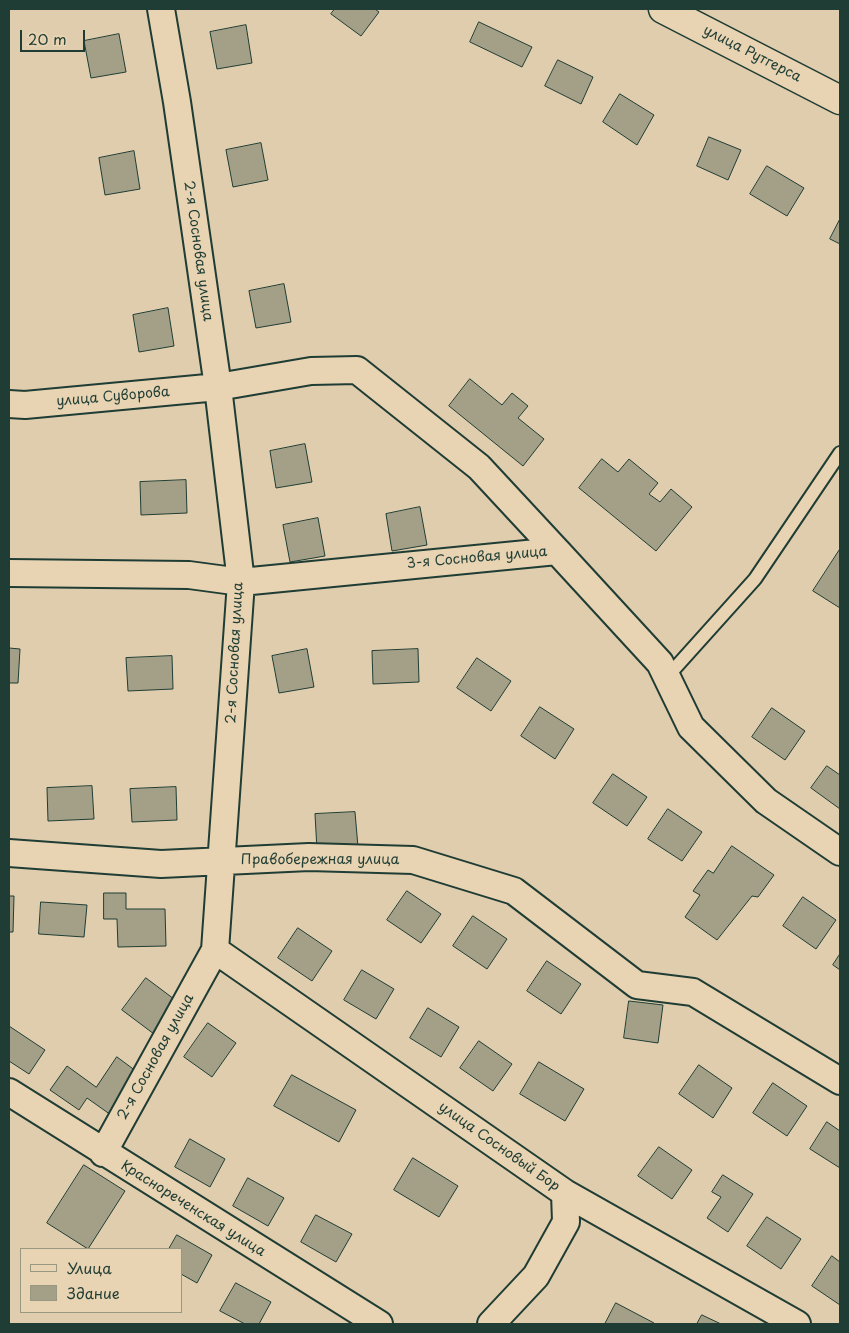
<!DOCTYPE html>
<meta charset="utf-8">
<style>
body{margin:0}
#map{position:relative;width:849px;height:1333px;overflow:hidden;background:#e0cdad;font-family:"Playpen Sans",sans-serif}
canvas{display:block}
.frame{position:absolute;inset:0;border:10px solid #1f3d34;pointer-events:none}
.legend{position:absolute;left:20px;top:1248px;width:162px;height:65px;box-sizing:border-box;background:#e8d3b2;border:1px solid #989780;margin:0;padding:6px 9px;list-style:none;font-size:15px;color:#1f3d34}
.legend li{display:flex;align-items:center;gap:10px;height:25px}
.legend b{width:25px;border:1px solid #989780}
.scale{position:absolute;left:20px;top:30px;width:65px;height:22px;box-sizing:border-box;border:2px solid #1f3d34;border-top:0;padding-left:6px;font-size:15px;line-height:18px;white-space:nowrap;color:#1f3d34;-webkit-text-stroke:4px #e8d3b2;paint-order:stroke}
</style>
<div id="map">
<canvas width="849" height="1333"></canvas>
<div class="frame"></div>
<ul class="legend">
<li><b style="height:6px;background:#e8d3b2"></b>Улица</li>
<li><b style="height:14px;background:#a4a088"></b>Здание</li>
</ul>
<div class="scale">20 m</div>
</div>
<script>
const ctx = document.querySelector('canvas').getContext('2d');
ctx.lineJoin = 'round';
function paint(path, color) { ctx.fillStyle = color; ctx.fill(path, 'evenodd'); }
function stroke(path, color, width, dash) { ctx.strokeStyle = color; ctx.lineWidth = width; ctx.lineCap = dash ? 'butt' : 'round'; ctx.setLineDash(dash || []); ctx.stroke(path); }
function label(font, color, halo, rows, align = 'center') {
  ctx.font = font + ' "Playpen Sans",sans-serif'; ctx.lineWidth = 4.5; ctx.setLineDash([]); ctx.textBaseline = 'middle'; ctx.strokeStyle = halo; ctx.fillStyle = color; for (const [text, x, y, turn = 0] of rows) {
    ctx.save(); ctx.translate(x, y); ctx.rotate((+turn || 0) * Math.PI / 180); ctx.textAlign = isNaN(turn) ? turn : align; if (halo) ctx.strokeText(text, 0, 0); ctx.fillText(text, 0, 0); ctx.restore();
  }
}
const building = new Path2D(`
 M335,9H375L379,12L361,36L331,14Z
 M479,22L532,47L522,67L470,42Z
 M246,25L252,63L217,69L210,32Z
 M119,34L126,72L91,78L84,41Z
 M558,60L593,77L581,104L545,86Z
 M620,94L654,115L637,145L603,122Z
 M709,137L741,150L728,180L697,166Z
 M261,143L268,180L233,187L226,150Z
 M134,151L140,189L105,195L99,158Z
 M767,166L804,188L787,216L750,194Z
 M840,219V244L830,239Z
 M284,284L291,322L256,328L249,291Z
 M168,308L174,346L139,352L133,315Z
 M470,379L502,405L512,393L528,406L518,418L544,439L523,466L449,406Z
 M305,444L312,482L276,488L270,451Z
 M602,459L618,472L629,459L658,483L649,494L660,502L671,489L692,507L656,551L579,488Z
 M186,480L187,513L141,515L140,482Z
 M420,507L427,545L392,551L386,514Z
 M318,518L325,556L290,562L283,525Z
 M840,549V608L813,591Z
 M9,648L20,649L18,683H9Z
 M307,649L314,687L279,693L272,656Z
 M418,649L419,682L373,684L372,651Z
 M172,656L173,689L128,691L126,658Z
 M477,658L511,681L491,711L457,688Z
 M540,707L574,729L555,759L521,736Z
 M772,708L805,731L785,760L752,737Z
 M827,766L840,775V809L811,788Z
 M613,774L647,797L627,826L593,803Z
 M92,786L94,819L48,821L47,788Z
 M176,787L177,820L132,822L130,789Z
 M668,809L702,832L682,861L648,839Z
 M355,812L358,847L317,850L315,814Z
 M732,846L774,875L758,897L752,896L717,940L685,917L700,895L693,891L708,870L713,873Z
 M407,891L441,914L421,943L387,920Z
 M104,893H126V909H165L166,946L118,947L117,919H104Z
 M9,896H14L13,932H9Z
 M803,897L836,920L816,949L783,926Z
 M41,902L87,905L84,937L39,934Z
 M473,916L507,939L487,969L453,946Z
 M298,928L332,951L312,981L278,958Z
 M840,954V970L833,965Z
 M547,961L581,984L561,1014L527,991Z
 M362,970L394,989L376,1019L344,1000Z
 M146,978L178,1002L154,1034L122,1010Z
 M629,1001L663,1005L658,1043L624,1038Z
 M428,1008L459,1027L441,1057L410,1038Z
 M208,1023L236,1043L212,1077L184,1057Z
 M9,1026L45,1050L29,1074L9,1061Z
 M479,1041L512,1064L493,1091L460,1068Z
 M117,1057L140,1074L111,1115L87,1098L79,1110L50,1090L67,1066L96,1087Z
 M539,1062L584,1089L565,1121L520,1094Z
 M699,1065L732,1088L713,1118L679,1094Z
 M292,1075L356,1110L339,1142L274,1106Z
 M773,1083L807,1106L787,1136L753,1113Z
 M827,1122L840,1131V1168L810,1149Z
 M190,1139L225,1159L210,1187L175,1167Z
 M659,1147L692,1170L672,1199L638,1176Z
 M413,1158L458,1186L439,1217L394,1190Z
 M84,1165L125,1191L88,1249L47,1223Z
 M723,1175L753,1194L728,1232L707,1218L721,1197L712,1192Z
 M248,1178L284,1198L268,1226L233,1206Z
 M316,1215L352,1234L336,1262L301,1242Z
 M767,1217L801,1239L781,1269L747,1246Z
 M177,1235L212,1255L197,1283L181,1274V1249H169Z
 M832,1256L840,1262V1305L812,1286Z
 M236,1283L271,1302L259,1324H245L220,1311Z
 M616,1303L654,1323L653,1324H605Z
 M702,1315L721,1324H697Z`);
const lane = new Path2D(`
 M667,677L755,579L840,453`);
const street = new Path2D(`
 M9,404L25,405L218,387L311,371L357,370L479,467L557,551
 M9,573L189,575L241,582L557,551L660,663L691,727L766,801L840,852
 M9,853L161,864L309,857L413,860L514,891L637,985L693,992L840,1081
 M215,950L565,1193L797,1324
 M9,1092L379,1324
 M103,1153L215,950L241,582L218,387L177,102L161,9
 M491,1324L536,1276L566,1222L565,1193`);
const secondary = new Path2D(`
 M663,9L840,100`);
const streetNames = [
 ["улица Рутгерса",752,54,27],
 ["2-я Сосновая улица",198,251,82],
 ["улица Суворова",113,397,-5],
 ["3-я Сосновая улица",477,558,-5],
 ["2-я Сосновая улица",235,653,-87],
 ["Правобережная улица",320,860],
 ["2-я Сосновая улица",156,1057,-61],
 ["улица Сосновый Бор",499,1147,35],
 ["Краснореченская улица",193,1209,32]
];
paint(building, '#a4a088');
stroke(building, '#1f3d34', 1);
stroke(lane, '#1f3d34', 16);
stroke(street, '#1f3d34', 30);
stroke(secondary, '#1f3d34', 31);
stroke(lane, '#e8d3b2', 12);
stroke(street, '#e8d3b2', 26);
stroke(secondary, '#e8d3b2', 28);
label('14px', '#1f3d34', '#e8d3b2', streetNames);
</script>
